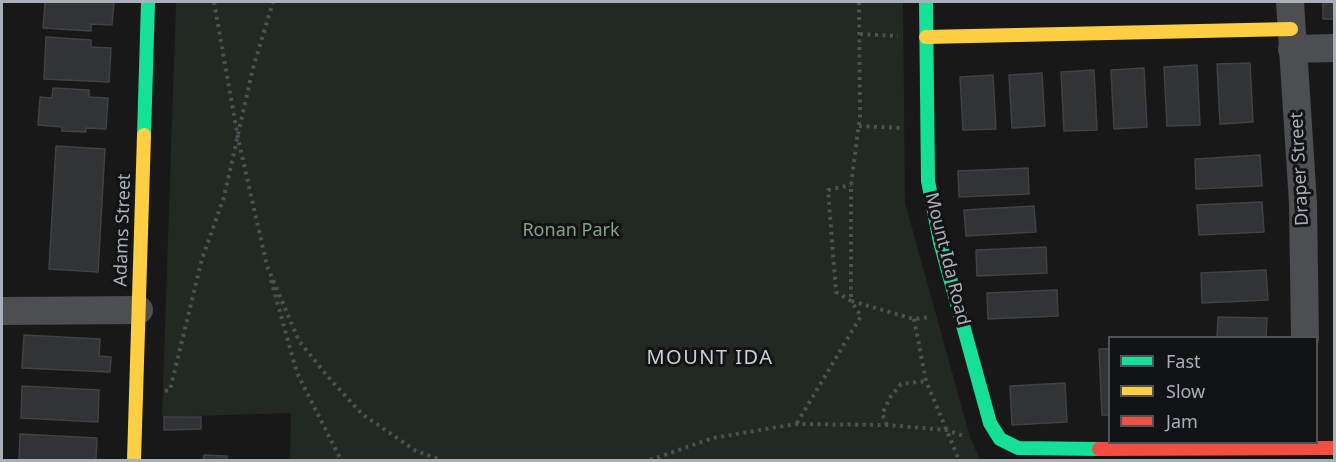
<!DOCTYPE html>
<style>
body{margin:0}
#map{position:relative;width:1336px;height:462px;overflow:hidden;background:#181818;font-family:"Noto Sans",sans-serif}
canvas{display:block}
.frame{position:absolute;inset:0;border:3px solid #aab0b9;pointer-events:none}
.legend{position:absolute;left:1108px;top:336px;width:210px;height:108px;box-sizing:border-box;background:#121314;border:2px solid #4f5256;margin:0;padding:8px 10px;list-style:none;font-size:18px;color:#aab0b9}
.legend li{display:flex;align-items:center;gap:12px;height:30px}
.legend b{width:30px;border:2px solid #4f5256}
</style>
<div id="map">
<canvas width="1336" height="462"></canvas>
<div class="frame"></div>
<ul class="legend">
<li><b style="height:8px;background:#16e098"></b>Fast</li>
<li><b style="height:8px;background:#ffcf43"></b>Slow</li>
<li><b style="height:8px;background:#f24e42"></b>Jam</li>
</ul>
</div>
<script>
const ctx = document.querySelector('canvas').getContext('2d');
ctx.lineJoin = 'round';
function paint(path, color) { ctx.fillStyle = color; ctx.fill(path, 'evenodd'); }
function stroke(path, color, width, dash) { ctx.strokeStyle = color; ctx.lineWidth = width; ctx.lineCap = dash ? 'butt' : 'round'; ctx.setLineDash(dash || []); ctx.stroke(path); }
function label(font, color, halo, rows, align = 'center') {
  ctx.font = font + ' "Noto Sans",sans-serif'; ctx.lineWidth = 6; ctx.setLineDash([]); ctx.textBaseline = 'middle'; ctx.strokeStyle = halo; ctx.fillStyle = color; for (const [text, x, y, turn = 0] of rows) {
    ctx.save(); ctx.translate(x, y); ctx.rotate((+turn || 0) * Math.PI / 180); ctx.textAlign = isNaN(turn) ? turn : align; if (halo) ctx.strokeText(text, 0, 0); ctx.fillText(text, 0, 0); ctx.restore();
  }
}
const green = new Path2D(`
 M176,2H903L905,203L970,437L980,460H290L291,413L162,417Z`);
const building = new Path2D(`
 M45,2H114L112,25L91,24V31L43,28Z
 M1323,2H1334V19H1323Z
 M46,37L91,40V47L111,48L109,82L44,79Z
 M1250,63L1253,122L1220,124L1217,64Z
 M1197,65L1200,125L1167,126L1164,67Z
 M1144,68L1147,127L1114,129L1111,70Z
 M1094,70L1097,130L1064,131L1061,72Z
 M1042,73L1045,126L1012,128L1009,75Z
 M993,75L996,129L963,130L960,77Z
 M53,88L89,90V97L108,98L106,129L86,128V132L62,131V127L38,125L40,97L52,98Z
 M56,146L105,149L98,272L49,269Z
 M1260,155L1262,186L1196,189L1195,159Z
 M1028,168L1029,194L959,197L958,171Z
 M1262,202L1264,232L1199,235L1197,205Z
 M1034,206L1036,232L966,236L964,210Z
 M1046,247L1047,273L977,276L976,250Z
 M1266,270L1268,300L1202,303L1201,273Z
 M1057,290L1058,316L988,319L987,293Z
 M1218,317L1267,318L1266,338H1217Z
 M24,335L100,339L99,356L111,357L110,372L22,368Z
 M1099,349H1110V415H1102Z
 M1065,383L1067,422L1012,425L1010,386Z
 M22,386L99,390L98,422L21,418Z
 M164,417H201V429L164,430Z
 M20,434L97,438L96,460H19Z
 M204,455L227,456V460H203Z`);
const path = new Path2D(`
 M214,2L238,138L267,266L299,341L329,378L362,414L416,451L441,460
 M859,2L860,116L851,185V301L914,319L931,317
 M860,34L898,36
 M859,126L900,128
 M271,280L297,373L341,460
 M914,319L926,381L959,460
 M165,391L170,390L202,259L224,197L253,68L273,2
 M797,423L861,316L851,301L836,292L828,190L851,185
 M887,425L882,414L891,396L901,384L926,381
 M650,460L713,438L796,424L887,425L946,430L964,436`);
const street = new Path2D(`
 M1290,2L1303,203L1305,338
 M1292,49L1334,48
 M2,311L139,310`);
const fast = new Path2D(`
 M926,2L928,181L940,242L990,423L1000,439L1018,448L1099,449
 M144,135L148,2`);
const slow = new Path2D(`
 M926,37L1291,29
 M134,460L144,135`);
const jam = new Path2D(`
 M1099,449L1334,448`);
const streetNames = [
 ["Draper Street",1300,169,-93],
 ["Adams Street",123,230,-88],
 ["Mount Ida Road",947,259,76]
];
const parkNames = [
 ["Ronan Park",571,231]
];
const neighbourhoodNames = [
 ["MOUNT IDA",710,358]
];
paint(green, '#222922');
paint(building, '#323334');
stroke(building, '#404244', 1.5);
stroke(path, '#4e5053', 4, [3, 4.5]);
stroke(street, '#4c4e51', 28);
stroke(fast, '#16e098', 14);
stroke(slow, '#ffcf43', 14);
stroke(jam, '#f24e42', 14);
label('18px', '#aab0b9', '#121314', streetNames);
label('18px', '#84a382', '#121314', parkNames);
ctx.letterSpacing = '1.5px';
label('20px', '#cbcfd5', '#121314', neighbourhoodNames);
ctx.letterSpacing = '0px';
</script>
